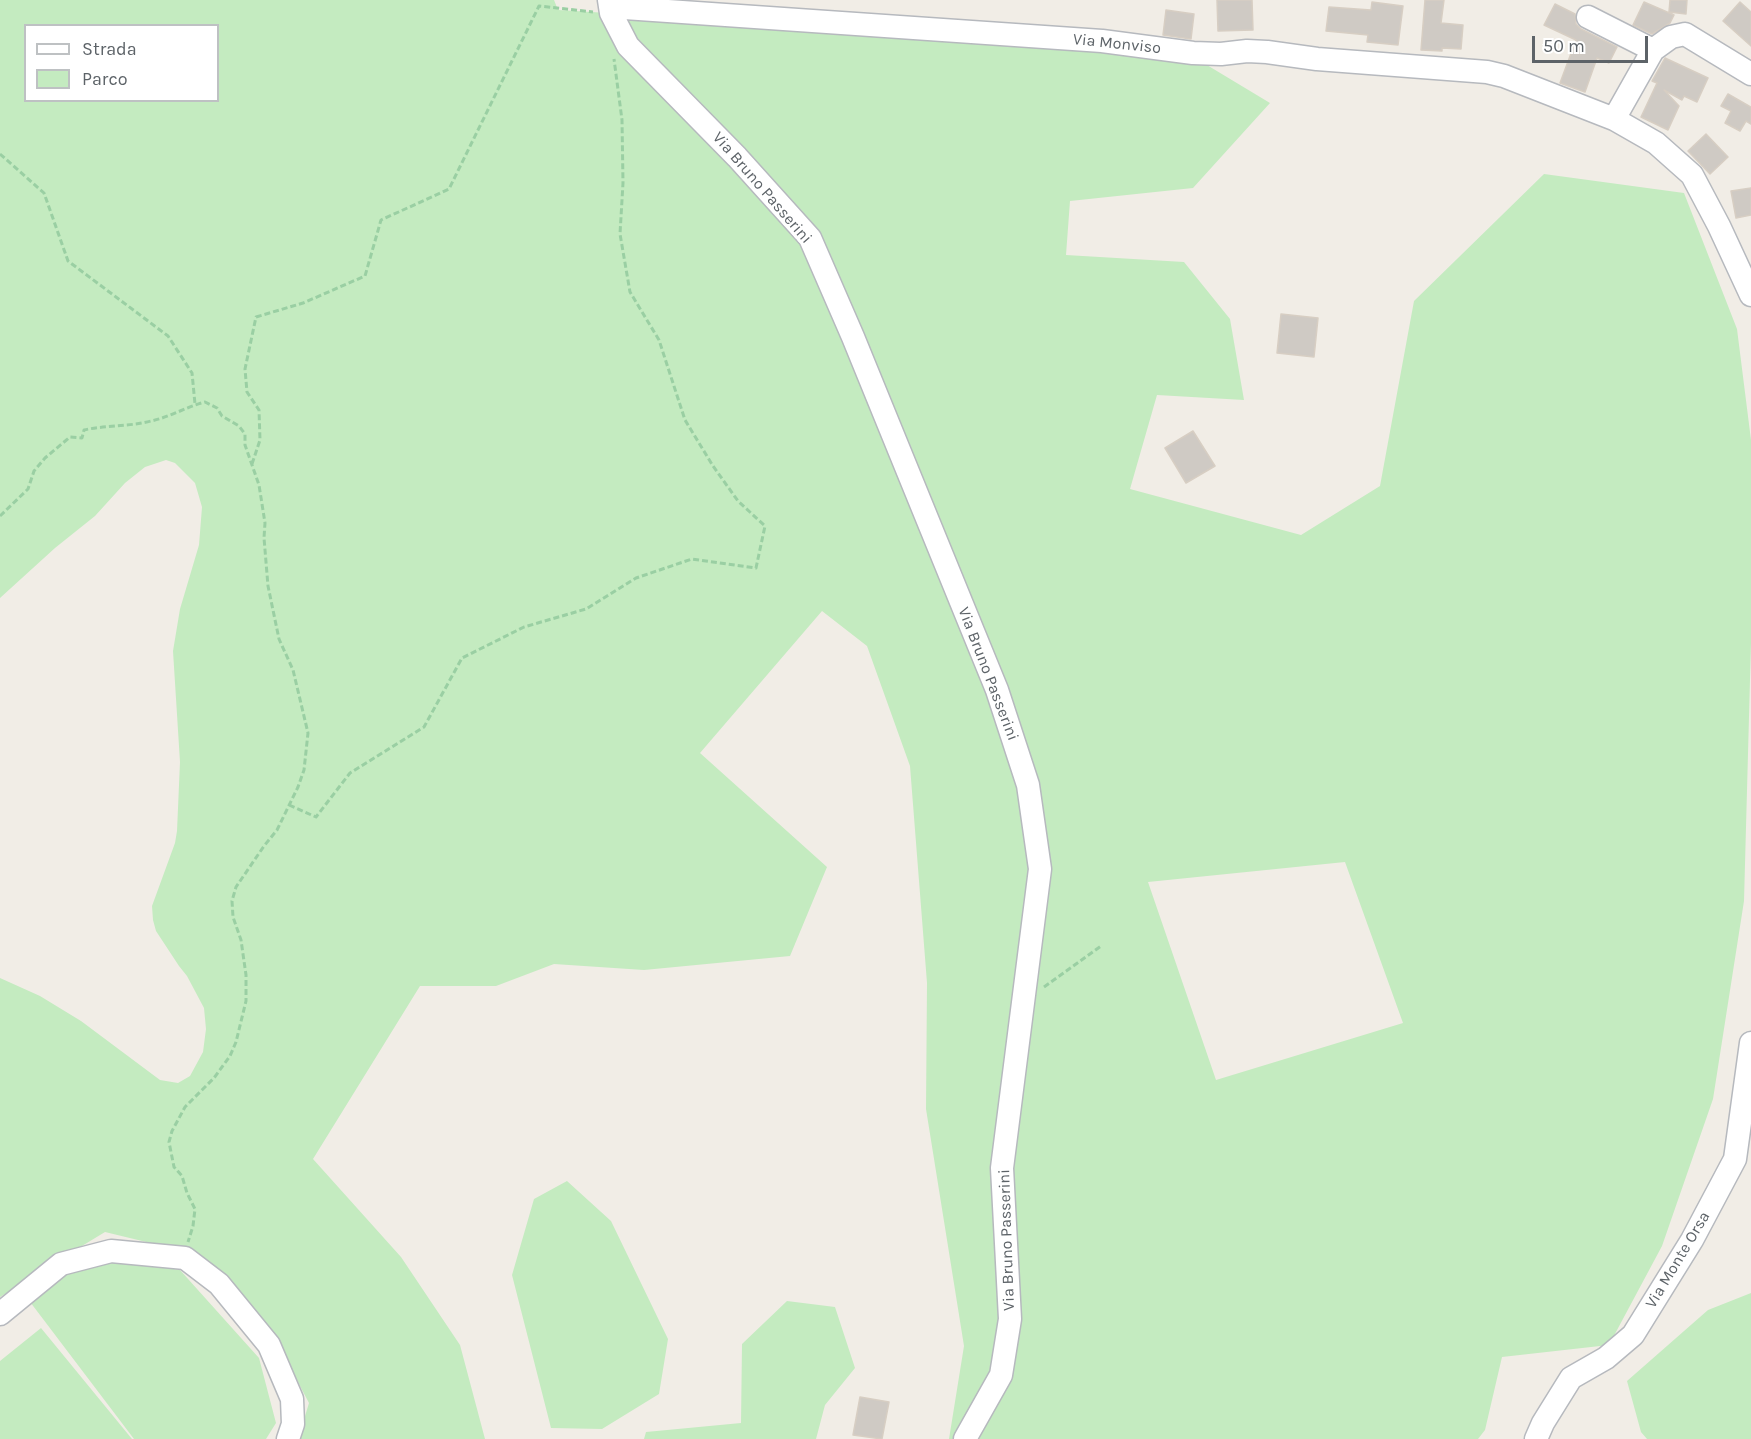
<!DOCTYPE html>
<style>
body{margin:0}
#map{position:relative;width:1751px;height:1439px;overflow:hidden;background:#f1ede6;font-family:Karla,sans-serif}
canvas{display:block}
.legend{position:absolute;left:24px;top:24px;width:195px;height:78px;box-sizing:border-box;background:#fff;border:2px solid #bec1c3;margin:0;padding:8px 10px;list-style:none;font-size:18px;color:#5d6368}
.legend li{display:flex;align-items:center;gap:12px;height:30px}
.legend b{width:30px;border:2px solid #bec1c3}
.scale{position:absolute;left:1532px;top:36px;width:116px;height:27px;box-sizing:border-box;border:3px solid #5d6368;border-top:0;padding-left:8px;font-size:18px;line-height:21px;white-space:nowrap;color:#5d6368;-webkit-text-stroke:4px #fff;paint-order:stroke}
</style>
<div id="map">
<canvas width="1751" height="1439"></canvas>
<ul class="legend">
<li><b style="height:8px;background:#fff"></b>Strada</li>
<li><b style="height:16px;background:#c4ebc0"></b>Parco</li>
</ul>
<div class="scale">50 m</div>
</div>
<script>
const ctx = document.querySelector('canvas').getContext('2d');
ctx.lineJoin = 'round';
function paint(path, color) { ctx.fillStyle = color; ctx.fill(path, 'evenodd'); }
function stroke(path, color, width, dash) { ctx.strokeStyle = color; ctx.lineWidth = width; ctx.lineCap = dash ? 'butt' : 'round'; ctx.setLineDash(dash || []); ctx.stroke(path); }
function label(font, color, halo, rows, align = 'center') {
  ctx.font = font + ' Karla,sans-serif'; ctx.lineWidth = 6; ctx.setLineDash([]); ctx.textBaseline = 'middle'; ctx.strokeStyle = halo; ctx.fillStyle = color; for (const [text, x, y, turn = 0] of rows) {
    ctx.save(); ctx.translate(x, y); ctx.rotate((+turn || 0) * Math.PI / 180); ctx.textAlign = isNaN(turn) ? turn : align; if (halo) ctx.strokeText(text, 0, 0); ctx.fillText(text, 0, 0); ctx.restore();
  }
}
const green = new Path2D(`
 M0,0H554L558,10L1177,47L1270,103L1193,188L1070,201L1066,255L1184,262L1230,319L1244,400L1157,395L1130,489L1301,535L1380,486L1414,301L1544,174L1684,193L1737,329L1751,440V643L1744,901L1713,1099L1662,1246L1609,1345L1502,1357L1485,1430L1478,1439H949L964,1346L926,1109L927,983L910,766L867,646L822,611L700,753L827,867L790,956L644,970L554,964L496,986H420L313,1159L401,1257L460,1345L485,1439H298L309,1403L273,1335L200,1255L105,1232L21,1283L99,1256L180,1270L259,1358L276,1423L266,1439H134L18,1286L0,1297V978L40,996L81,1021L160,1080L178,1083L190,1076L203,1052L206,1029L204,1008L187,976L179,966L156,931L153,920L152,906L175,843L177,831L180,762L173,651L180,609L199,545L202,507L195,483L175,463L166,460L145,467L125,483L95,516L55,548L0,598ZM26,26H218V100H26ZM1345,862L1403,1023L1216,1080L1148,882Z
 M567,1181L611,1221L668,1339L659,1394L602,1429L551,1428L512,1275L534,1199Z
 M1751,1293V1439H1647L1641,1432L1627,1381L1708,1310Z
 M787,1301L835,1307L855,1368L825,1405L816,1439H644L646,1432L741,1423L742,1344Z
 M41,1328L132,1439H0V1361Z`);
const building = new Path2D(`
 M1217,0H1252L1253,30L1218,31Z
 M1425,0H1444L1441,23L1463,25L1461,49L1442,48V51L1421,50Z
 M1670,0H1687L1686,14L1669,12Z
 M1372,2L1403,6L1398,45L1367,42L1368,35L1326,31L1329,7L1371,10Z
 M1644,2L1674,15L1670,23L1652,34L1633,25Z
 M1740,2L1751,12V46L1723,21Z
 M1555,4L1575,14L1576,24L1581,29L1617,47L1609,63L1597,58L1585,92L1560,83L1576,40L1544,25Z
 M1166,10L1194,14L1191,39L1163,35Z
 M1665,58L1708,78L1697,102L1684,96L1682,100L1664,90L1679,106L1668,130L1641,117L1657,83L1652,81Z
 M1728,94L1751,107V124L1746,121L1740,131L1725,123L1731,111L1721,106Z
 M1706,134L1728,157L1710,174L1688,151Z
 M1751,188V215L1736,218L1731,191Z
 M1281,314L1318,318L1314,357L1277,353Z
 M1193,431L1215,466L1186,483L1165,448Z
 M860,1397L889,1402L882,1439L853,1435Z`);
const path = new Path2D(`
 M0,154L44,193L68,261L168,336L192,373L195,404
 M252,464L260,440L259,410L247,392L245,369L256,317L303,303L365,276L381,220L449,189L539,6L593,12
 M0,516L28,489L34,471L45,458L70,437L82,438L84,430C106,425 128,427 151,421C170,417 186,407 205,402L217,408L222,416L239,426L245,434V445L259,485L265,523L264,538L268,586L279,639L293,670L308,733L304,770L298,787L277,830L264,846L236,887L232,901L233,917L241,940L246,975V1001L236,1042L230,1056L214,1078L185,1107L172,1131L169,1142L174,1167L182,1176L187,1193L195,1209L193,1226L188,1242
 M289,805L316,817L350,773L424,727L462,658L524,627L586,609L636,578L692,559L756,568L765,526L738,501L713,466L685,420L659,340L630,292L620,234L623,183L622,120L614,59
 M1044,987L1101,946`);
const minor = new Path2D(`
 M609,0L611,13L628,46L737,157L810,238L853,337L997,690L1028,785L1040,869L1002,1168L1010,1319L1001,1375L965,1439
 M610,7L1102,41L1193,53L1221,54L1247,51L1267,52L1317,59L1487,72L1504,76L1614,119L1656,143L1692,175L1719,226L1751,295
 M1588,17L1653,50
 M1614,119L1653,50L1671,37L1685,34L1751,74
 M0,1314L61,1264L111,1251L185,1258L219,1284L269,1345L292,1399L293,1424L288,1439
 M1536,1439L1543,1423L1571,1378L1606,1358L1633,1335L1692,1240L1735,1159L1751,1043`);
const streetNames = [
 ["Via Monviso",1117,44,6],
 ["Via Bruno Passerini",762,188,49],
 ["Via Bruno Passerini",988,674,69],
 ["Via Bruno Passerini",1007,1240,-92],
 ["Via Monte Orsa",1678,1260,-59]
];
paint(green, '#c4ebc0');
paint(building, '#cfcac4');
stroke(building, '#d7cec3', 1.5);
stroke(minor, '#b6b9be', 25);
stroke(path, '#9acfa3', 3, [6, 3]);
stroke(minor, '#fff', 22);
label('16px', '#5d6368', '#fff', streetNames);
</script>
